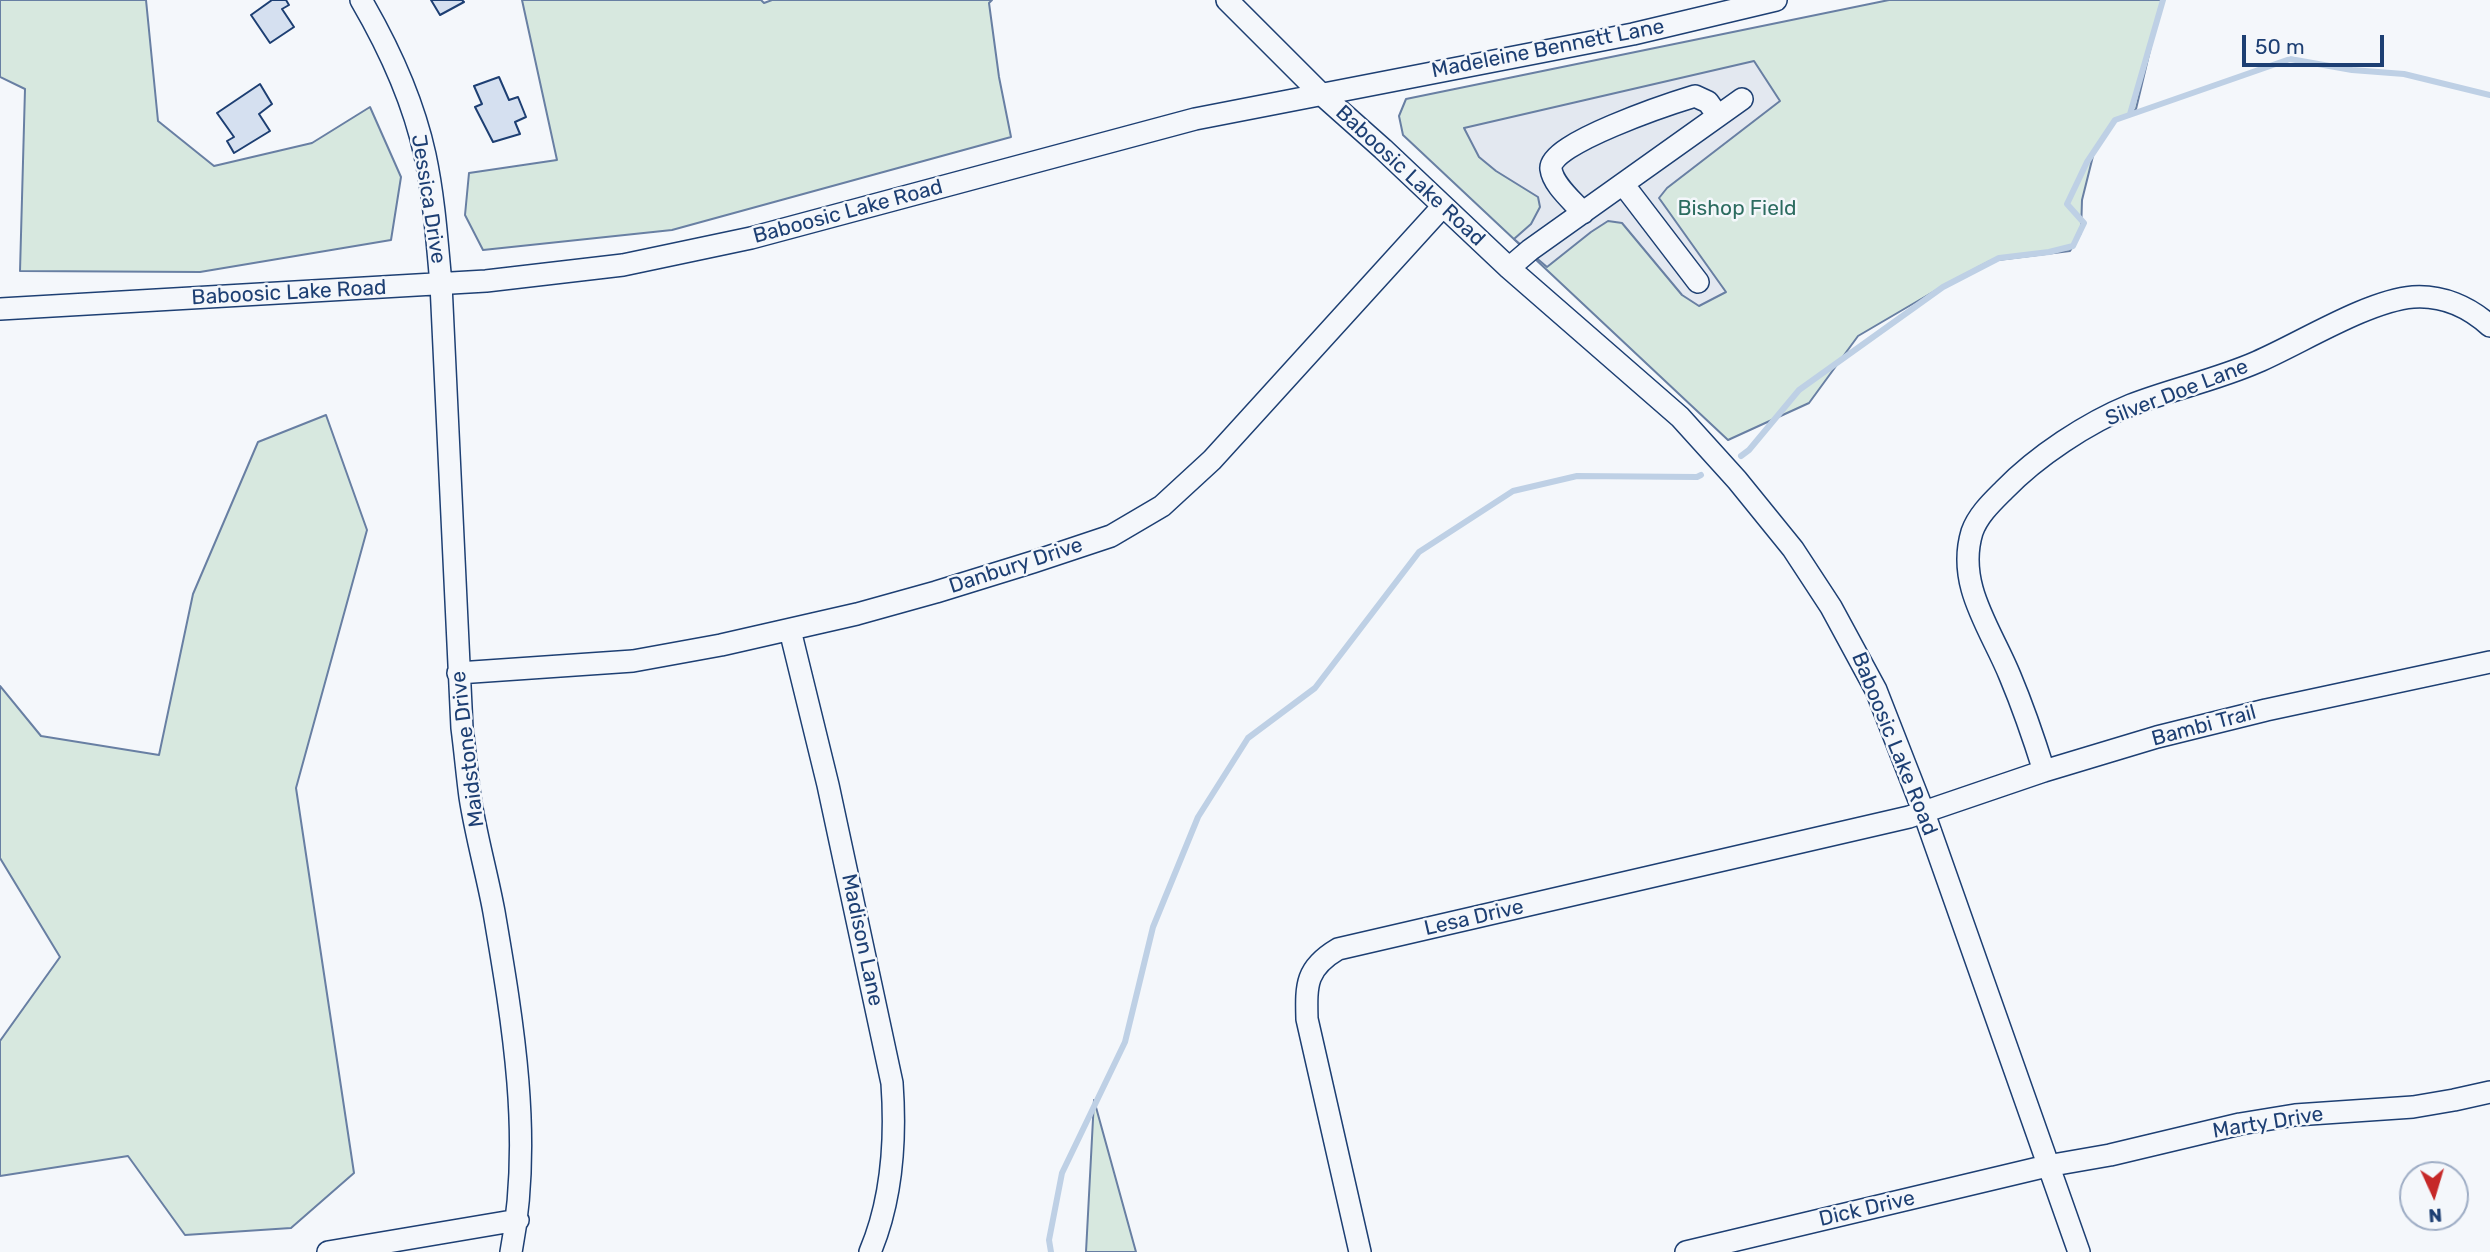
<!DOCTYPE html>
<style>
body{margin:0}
#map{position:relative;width:2490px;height:1252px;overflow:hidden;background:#f4f7fb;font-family:Rubik,sans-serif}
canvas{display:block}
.north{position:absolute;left:2399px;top:1161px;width:70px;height:70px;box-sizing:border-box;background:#f4f7fb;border:2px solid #9eadc5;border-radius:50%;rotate:176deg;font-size:19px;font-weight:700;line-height:28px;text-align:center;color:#1d3f73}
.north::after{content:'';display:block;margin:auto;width:24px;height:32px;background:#c62828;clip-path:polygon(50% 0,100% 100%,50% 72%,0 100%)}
.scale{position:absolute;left:2242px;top:35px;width:142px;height:32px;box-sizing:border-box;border:4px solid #1d3f73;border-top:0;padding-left:9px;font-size:21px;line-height:24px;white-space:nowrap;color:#1d3f73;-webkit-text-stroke:5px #f4f7fb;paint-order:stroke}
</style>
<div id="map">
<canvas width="2490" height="1252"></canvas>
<div class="north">N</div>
<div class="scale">50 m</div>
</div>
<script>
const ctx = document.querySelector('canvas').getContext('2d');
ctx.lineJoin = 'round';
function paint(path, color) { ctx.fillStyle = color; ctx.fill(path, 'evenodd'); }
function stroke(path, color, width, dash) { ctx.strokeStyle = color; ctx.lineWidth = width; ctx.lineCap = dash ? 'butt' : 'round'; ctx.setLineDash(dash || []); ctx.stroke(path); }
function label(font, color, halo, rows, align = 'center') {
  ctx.font = font + ' Rubik,sans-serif'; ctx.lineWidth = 5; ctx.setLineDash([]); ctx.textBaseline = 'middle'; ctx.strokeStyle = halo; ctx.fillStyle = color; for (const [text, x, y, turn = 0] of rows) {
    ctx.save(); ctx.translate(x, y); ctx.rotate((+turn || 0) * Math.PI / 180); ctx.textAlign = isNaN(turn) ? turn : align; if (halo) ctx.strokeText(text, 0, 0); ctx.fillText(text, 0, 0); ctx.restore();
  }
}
const green = new Path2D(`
 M0,0H146L158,121L214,166L312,143L370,107L401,177L391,240L200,272L20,271L25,89L0,77Z
 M522,0H761L764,3L772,0H992L989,3L999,77L1011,137L672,230L483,250L465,215L469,173L557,160Z
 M1889,0H2162L2136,109L2113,123L2094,152L2082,200L2081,233L2070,251L1990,261L1945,285L1858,336L1809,403L1728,440L1403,135L1399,116L1406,99Z
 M326,415L367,530L296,788L354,1173L291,1228L185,1235L128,1156L0,1176V1041L60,957L0,858V686L41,736L159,755L193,594L258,442Z
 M1094,1100L1136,1252H1086Z`);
const parking = new Path2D(`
 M1754,61L1780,101L1667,188L1659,198L1726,292L1699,306L1682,295L1622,223L1608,221L1591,232L1547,267L1514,239L1531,224L1540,207L1538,197L1496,171L1479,157L1464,128Z`);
const stream = new Path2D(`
 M2130,114L2163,0
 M1741,456L1749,450L1799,390L1943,287L1999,258L2049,252L2073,246L2084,223L2067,204L2087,162L2115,120L2290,59L2352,70L2404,74L2490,95
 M1051,1252L1049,1240L1062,1173L1125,1042L1153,927L1198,817L1248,738L1315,688L1419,552L1513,491L1577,476L1697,477L1701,475`);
const building = new Path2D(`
 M272,0H286L289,5L282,9L294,27L270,43L251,15Z
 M431,0H462L464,2L440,15Z
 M499,77L509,100L518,97L526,117L515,122L520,134L493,142L475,107L482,104L474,86Z
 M260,84L272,104L259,114L270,131L234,153L227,141L234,137L217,113Z`);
const minor = new Path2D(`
 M361,0C389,48 413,100 425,155C434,197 437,241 441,284L462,728C465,751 467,774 470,797C476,836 487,874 494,912C513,1023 533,1140 511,1252
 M1227,0L1320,93L1383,149L1509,268L1680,417L1737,480L1793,549L1831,607L1876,690L1924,813L2079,1252
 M1623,184L1698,282
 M1583,213C1573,201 1553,185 1551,169C1547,144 1672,103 1695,96L1708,102L1718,116
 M1509,268L1530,250L1742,99
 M0,309L486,281L623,265L751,238L1195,119L1633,34L1776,0
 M790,630L828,785L892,1083C896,1139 892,1200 870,1252
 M458,673L633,661L721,645L857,614L936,592L1033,562L1111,536L1162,506L1212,460L1443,206
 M2044,771C2034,739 2023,707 2010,676C1991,629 1956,585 1972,532C1978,515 1992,502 2004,490C2037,456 2087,423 2131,405C2172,389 2216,380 2257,362C2301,343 2367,301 2413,297C2442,295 2469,307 2490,326
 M328,1252L518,1220
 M1360,1252L1307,1019C1306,984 1306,968 1338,949L1909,817L2044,771L2157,737L2266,710L2490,662
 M1686,1252L2047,1166L2110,1155L2240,1124L2295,1115L2413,1107L2454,1100L2490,1092`);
const streetNames = [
 ["Madeleine Bennett Lane",1548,49,-11],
 ["Baboosic Lake Road",1410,176,43],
 ["Jessica Drive",428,199,81],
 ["Baboosic Lake Road",848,212,-15],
 ["Baboosic Lake Road",289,293,-3],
 ["Silver Doe Lane",2177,393,-21],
 ["Danbury Drive",1016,566,-18],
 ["Bambi Trail",2204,726,-15],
 ["Baboosic Lake Road",1894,744,68],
 ["Maidstone Drive",468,749,-97],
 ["Lesa Drive",1474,918,-13],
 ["Madison Lane",862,940,78],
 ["Marty Drive",2268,1123,-9],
 ["Dick Drive",1867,1209,-13]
];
const parkNames = [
 ["Bishop Field",1737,209]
];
paint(green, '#d7e8df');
stroke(green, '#687fa3', 2);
paint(parking, '#e3e8f0');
stroke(parking, '#687fa3', 2);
stroke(stream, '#bed0e5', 6);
paint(building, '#d5e0f0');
stroke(building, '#1d3f73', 2);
stroke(minor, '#1d3f73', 24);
stroke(minor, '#f4f7fb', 21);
label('21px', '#1d3f73', '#f4f7fb', streetNames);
label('21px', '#2c6c60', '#f4f7fb', parkNames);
</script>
